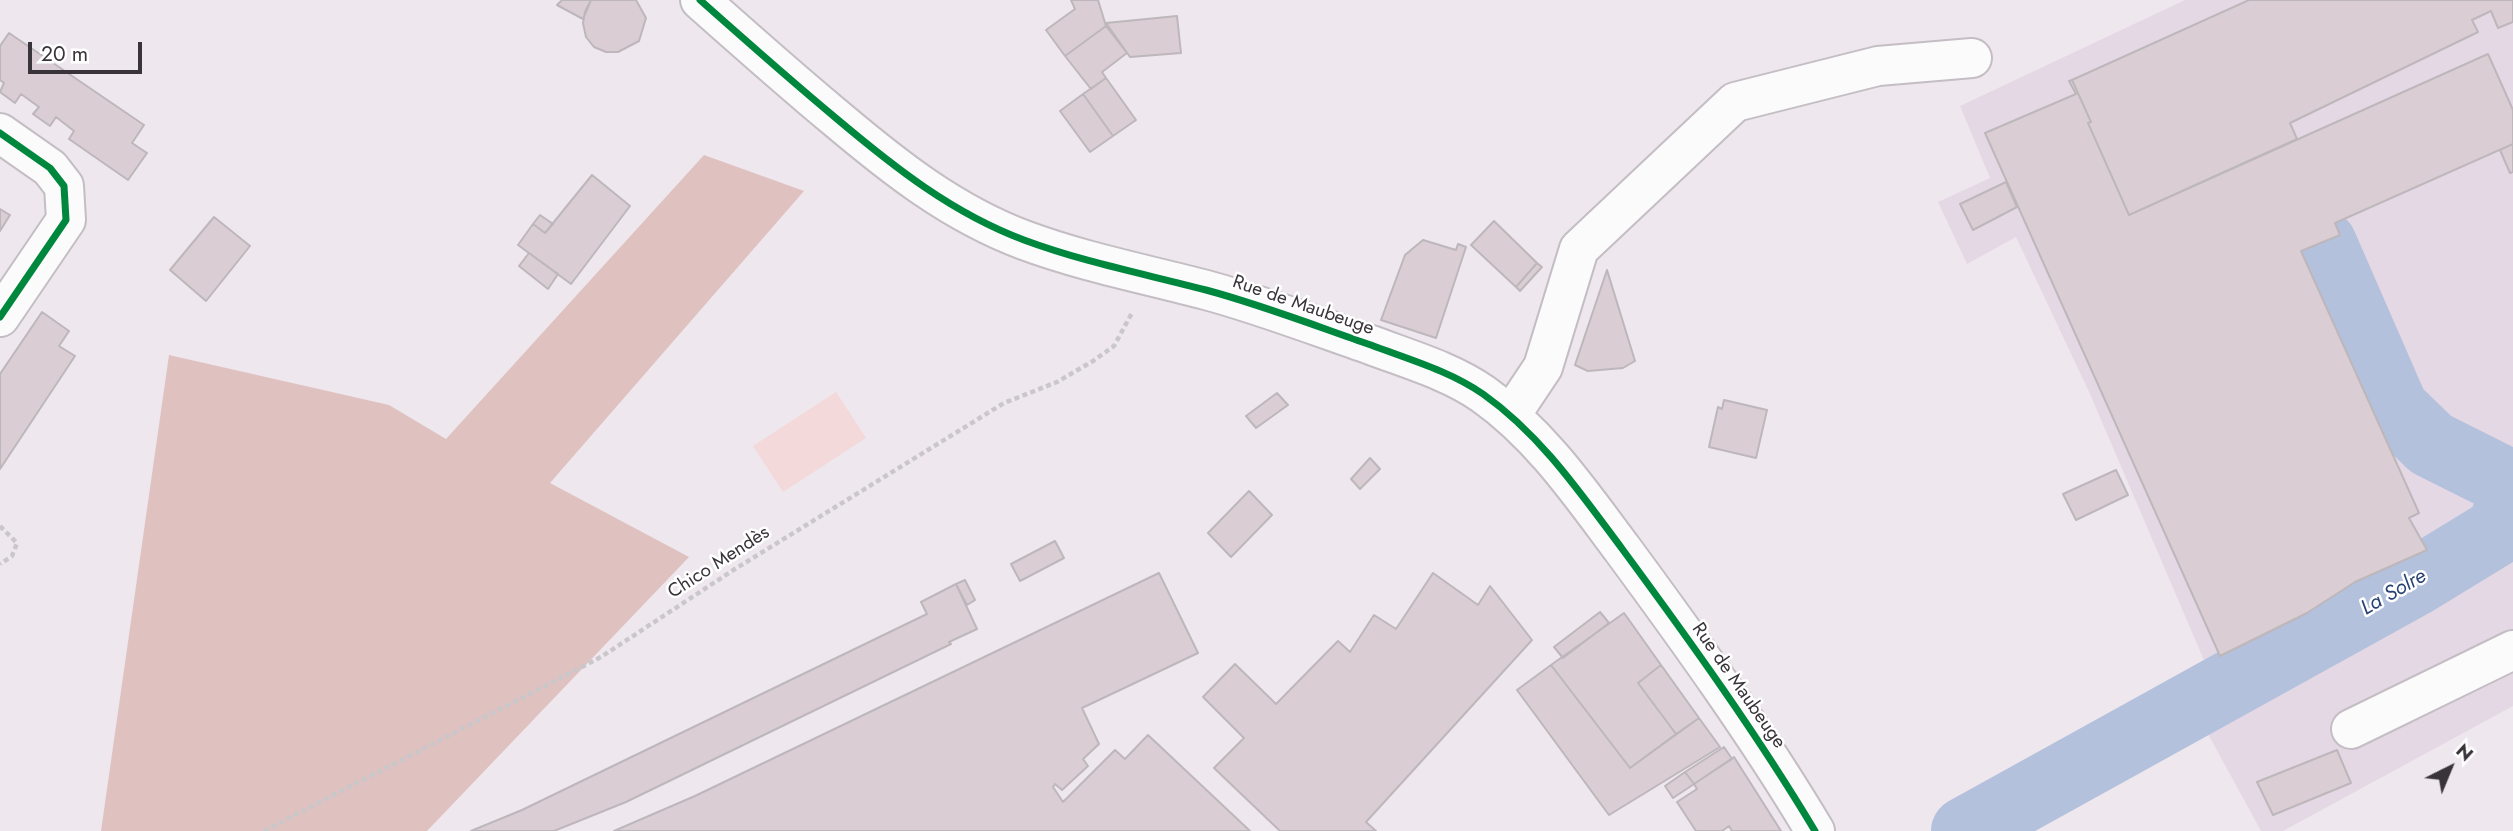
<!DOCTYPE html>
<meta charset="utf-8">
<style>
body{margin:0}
#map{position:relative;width:2513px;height:831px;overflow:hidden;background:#eee7ee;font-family:Jost,sans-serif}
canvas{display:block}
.north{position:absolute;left:2415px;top:733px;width:70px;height:70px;-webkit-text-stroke:5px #fff;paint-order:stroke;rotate:43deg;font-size:19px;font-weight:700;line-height:28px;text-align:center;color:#393439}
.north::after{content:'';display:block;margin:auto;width:24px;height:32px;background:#393439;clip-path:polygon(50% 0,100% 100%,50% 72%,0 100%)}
.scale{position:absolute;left:28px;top:42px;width:114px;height:32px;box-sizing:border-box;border:4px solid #393439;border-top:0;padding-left:9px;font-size:21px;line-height:24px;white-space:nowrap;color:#393439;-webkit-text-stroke:5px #fff;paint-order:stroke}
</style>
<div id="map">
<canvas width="2513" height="831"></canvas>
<div class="north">N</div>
<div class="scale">20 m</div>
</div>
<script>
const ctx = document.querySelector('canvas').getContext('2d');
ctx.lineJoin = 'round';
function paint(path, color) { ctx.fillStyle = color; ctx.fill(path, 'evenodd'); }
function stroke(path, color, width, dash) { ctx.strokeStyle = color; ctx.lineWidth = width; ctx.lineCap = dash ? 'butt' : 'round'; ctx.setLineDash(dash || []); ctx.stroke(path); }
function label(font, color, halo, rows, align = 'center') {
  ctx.font = font + ' Jost,sans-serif'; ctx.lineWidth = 5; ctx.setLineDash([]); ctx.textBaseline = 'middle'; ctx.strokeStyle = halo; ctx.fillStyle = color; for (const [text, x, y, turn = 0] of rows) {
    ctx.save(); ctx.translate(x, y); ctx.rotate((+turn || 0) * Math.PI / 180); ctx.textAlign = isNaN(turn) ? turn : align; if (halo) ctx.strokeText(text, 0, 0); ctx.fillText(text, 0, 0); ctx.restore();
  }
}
const built = new Path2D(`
 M2185,0H2513V706L2283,831H2261L2208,734L2209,672L2090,394L2016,237L1967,264L1938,202L1990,178L1960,106Z`);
const green = new Path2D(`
 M836,392L866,438L783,492L753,446Z`);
const forest = new Path2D(`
 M704,155L804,191L550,483L689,557L427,831H101L169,355L389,405L446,439Z`);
const river = new Path2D(`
 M1965,831L2415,582L2500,530L2512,499L2511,484L2431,444L2395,409L2323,244`);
const building = new Path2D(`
 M562,0H591L583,19L557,5Z
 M591,0H636L646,18L639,41L618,52H606L594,47L586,37L583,23L585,12Z
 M1071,0H1098L1106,26L1065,56L1046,30L1075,9Z
 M2249,0H2513V22L2498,28L2491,11L2472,20L2478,32L2290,123L2297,139L2129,215L2088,123L2091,122L2072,80Z
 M1177,16L1181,53L1130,57L1106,23Z
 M1106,26L1127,53L1102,72L1106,78L1091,89L1065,56Z
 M9,33L144,125L132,143L147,153L128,180L69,139L74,131L56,117L50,126L33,114L39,107L21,94L15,103L0,92L4,83L0,80V46Z
 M2488,54L2513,110V144L2335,223L2340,235L2301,251L2419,513L2409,518L2427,550L2355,582L2307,613L2220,656L1985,133L2076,94L2069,81L2072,80L2091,122L2088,123L2129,215Z
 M1106,78L1136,120L1113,136L1083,94Z
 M1083,94L1113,136L1090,152L1060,111Z
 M2513,144V172L2510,173L2500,150Z
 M592,175L630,206L571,284L518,245L533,224L545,233Z
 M2006,182L2017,207L1973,230L1960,204Z
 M0,209L10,215L0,231Z
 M540,215L553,224L545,233L533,224Z
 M214,217L250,246L206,301L170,270Z
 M1494,221L1537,263L1516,287L1471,245Z
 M1423,240L1456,250L1458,244L1466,247L1436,338L1381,320L1405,255Z
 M529,253L558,274L548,289L519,266Z
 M1537,263L1542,267L1520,291L1516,287Z
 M1607,270L1635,361L1623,368L1588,371L1575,365Z
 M42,312L69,331L59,346L75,356L0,469V374Z
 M1277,393L1288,405L1256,428L1246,416Z
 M1724,400L1767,410L1756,458L1709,447L1718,407L1722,409Z
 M1370,458L1380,469L1360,489L1351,479Z
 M2116,470L2128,495L2076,520L2063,494Z
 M1249,491L1272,515L1231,557L1208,533Z
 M1055,541L1064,558L1020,581L1011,564Z
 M1159,573L1198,653L1082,708L1099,744L1083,759L1088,766L1062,790L1055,784L1053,787L1063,802L1115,750L1125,759L1148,735L1250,831H614L695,796Z
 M1433,573L1478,605L1490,586L1532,640L1366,822L1376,831H1280L1214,768L1244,738L1203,697L1235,664L1276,704L1338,641L1350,652L1374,615L1396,629Z
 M965,580L975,600L967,605L956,584Z
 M956,584L977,629L949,642L951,644L626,802L554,831H471L522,810L927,614L921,602Z
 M1600,612L1609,623L1563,658L1554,647Z
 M1624,613L1661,665L1638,683L1676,734L1630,768L1551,665Z
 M1551,665L1630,768L1699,718L1720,747L1609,815L1517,690Z
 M1661,665L1699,718L1676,734L1638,683Z
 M1724,747L1732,759L1694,784L1685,772Z
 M2337,750L2351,783L2273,815L2257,782Z
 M1734,757L1781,831H1732L1729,826L1722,831H1696L1677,802L1697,789L1694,784Z
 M1685,772L1694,784L1673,798L1665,786Z`);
const path = new Path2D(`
 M0,526L17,543L12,556L0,564
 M264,831L601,657L735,569L1004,403L1057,382L1093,361L1114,346L1133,311`);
const minor = new Path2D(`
 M700,0C745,40 790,80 837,119C894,167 952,213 1024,240C1083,262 1145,274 1206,290C1262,305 1316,326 1371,345C1408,359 1450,371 1483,394C1541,435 1581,494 1623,550C1690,641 1757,734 1815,831
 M0,133L50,168L64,186L66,220L0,317
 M1511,415L1543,367L1579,249L1735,102L1878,66L1972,58
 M2351,729L2513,650`);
const cycleway = new Path2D(`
 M700,0C745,40 790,80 837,119C894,167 952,213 1024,240C1083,262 1145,274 1206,290C1262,305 1316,326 1371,345C1408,359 1450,371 1483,394C1541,435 1581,494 1623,550C1690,641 1757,734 1815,831
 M0,133L50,168L64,186L66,220L0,317`);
const streetNames = [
 ["Rue de Maubeuge",1303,306,19],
 ["Chico Mendès",719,563,-33],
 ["Rue de Maubeuge",1738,686,55]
];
const waterNames = [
 ["La Solre",2394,593,-30]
];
paint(built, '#e4d8e5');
paint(green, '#f3d9d9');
paint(forest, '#dfc1c0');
stroke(river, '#b4c1dc', 68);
paint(building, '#daced4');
stroke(building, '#bdb7bb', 2);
stroke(minor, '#c4bec4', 42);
stroke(path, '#cac7ca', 4.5, [5, 3.5]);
stroke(minor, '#fcfbfc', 38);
stroke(cycleway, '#00873e', 7);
label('19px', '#393439', '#fff', streetNames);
label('italic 21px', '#284373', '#fff', waterNames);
</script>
